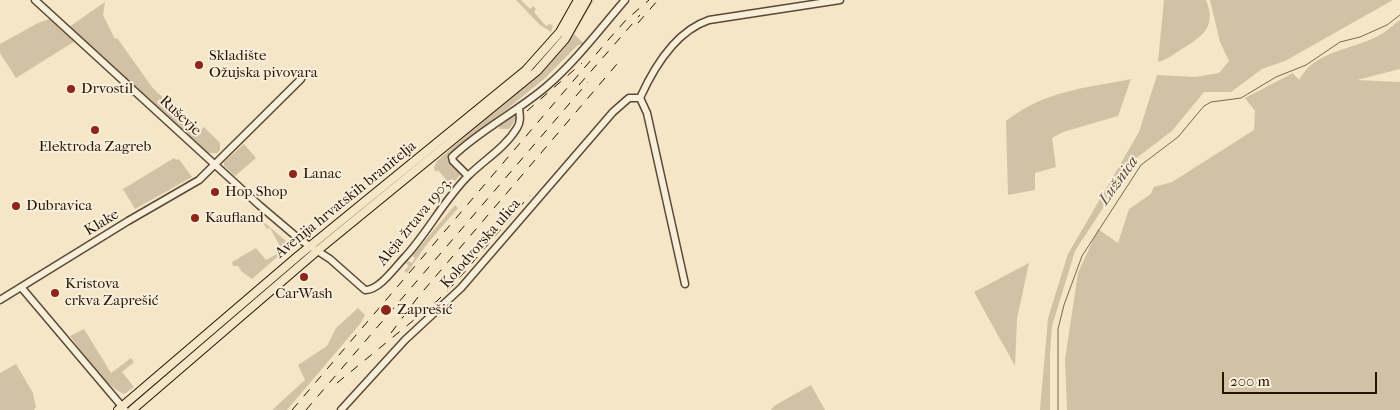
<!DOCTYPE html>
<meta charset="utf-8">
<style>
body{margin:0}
#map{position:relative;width:1400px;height:410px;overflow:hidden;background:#f4e6c7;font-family:"IM FELL French Canon",serif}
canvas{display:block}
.scale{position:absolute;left:1222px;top:372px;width:155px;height:22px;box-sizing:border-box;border:2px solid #291304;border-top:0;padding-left:6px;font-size:15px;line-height:18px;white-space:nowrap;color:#291304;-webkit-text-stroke:4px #f8efdb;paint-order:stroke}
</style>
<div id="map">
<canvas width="1400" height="410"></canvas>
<div class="scale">200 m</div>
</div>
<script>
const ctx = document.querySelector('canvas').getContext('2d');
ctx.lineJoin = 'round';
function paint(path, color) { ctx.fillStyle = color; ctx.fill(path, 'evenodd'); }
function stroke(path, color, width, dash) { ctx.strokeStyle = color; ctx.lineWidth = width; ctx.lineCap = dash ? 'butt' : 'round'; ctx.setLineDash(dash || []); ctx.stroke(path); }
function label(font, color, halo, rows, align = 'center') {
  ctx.font = font + ' "IM FELL French Canon",serif'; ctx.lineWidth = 4; ctx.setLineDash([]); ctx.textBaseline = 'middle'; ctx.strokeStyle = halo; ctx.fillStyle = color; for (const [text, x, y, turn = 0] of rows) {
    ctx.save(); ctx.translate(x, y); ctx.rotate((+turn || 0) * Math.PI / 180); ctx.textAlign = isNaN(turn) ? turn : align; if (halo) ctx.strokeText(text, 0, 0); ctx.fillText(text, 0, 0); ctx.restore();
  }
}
const green = new Path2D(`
 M516,0H521L530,9L533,6L536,9L534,12L546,26L550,24L553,26L551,32L540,25Z
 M581,0H584L564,36L535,69L349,221C389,184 433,151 475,116C519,80 555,52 581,0Z
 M591,0H594L574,34L584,44L578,45L544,79L448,157L461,174L455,181L452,179L448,182L438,170L435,172L434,167L437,161L548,64L568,41Z
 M1164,0H1206C1216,25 1205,35 1185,47C1175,53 1169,59 1158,62Z
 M1210,0H1393L1285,61L1262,69L1231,92H1204L1172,131L1135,159L1075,251L1052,326L1050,353V410H1040L1048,318L1068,254L1139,132L1157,75L1195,77L1219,73L1229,61L1220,42Z
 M105,2L103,15L115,39L117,38L152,87L198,132L204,127L220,143V150L217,153H209L186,136L69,27Z
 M52,18L75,41L16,78L0,53V44L38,23Z
 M1400,20V69L1357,80L1400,82V410H1067L1065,359L1078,273L1098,229L1118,243L1129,209L1151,194L1154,187L1172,182L1254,130L1255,111L1245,98L1293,73L1299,80C1314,51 1351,50 1378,36C1386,32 1393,25 1400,20Z
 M1131,79L1118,116L1063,132L1052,138L1056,167L1035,173V190L1008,195L1006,121C1044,91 1085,88 1131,79Z
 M515,114L516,119L509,129H499L500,123Z
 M244,144L256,158L235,176L224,166V162Z
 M174,158L176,160L179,159L192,177L135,209L123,189Z
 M455,205L458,208L427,244L407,273L404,271L409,266L406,263L408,261L412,263L415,258L412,256Z
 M254,214L291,245L252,279L241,271L238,266H233L232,262L256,248L266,260L279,253L278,250L281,248L270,228L267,229L260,218L250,224L248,221Z
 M297,260L298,262L162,380L161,379Z
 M1029,263L1017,319L1015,366L974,292Z
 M358,308L365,315L360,324L287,410H272L305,380L298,365L327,346L336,328Z
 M84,329L111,373L131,358L134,362L122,372L134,387L124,394C101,383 85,355 70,336Z
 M16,364L33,393L36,407L34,410H0V373Z
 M811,385L825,410H771L774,406Z`);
const stream = new Path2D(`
 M1058,410V329L1064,305L1082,256L1141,165L1178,137L1204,106L1211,102L1241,98L1276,77L1306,65L1340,42L1360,37L1387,25L1400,15`);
const minor = new Path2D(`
 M35,0L259,205L299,239L330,259L365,290C379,291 396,266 405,257C428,232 444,200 468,176C484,160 505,148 517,128C521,122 520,116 519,109
 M640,98L647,113L685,284
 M468,176L453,161L452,157C481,129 517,112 547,86C576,61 600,29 625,0
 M21,287L125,410
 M0,300L128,221L199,180L301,79
 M341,410L405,340L461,288L613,112L629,98H640C654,67 676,31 709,20L840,0`);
const major = new Path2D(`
 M118,410L298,256L526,70L560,32L578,0
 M132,410L317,251L537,71L565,39L587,0`);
const rail = new Path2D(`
 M638,23L658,0
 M579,85L640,15
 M527,111L582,63
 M391,333L418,297L617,64
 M337,383L437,301L456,282L530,195
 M292,410L609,39L626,20L649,0
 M306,410L588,82`);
const markers = [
 [199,65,5,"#8f2418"],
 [71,89,5,"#8f2418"],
 [95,130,5,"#8f2418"],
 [293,174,5,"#8f2418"],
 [215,192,5,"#8f2418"],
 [16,206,5,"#8f2418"],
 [195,218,5,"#8f2418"],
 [304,277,5,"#8f2418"],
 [55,293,5,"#8f2418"],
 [386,310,6,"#8f2418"]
];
const poiNames = [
 ["Skladište",209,56],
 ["Ožujska pivovara",209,73],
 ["Drvostil",81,89],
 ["Elektroda Zagreb",95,147,"center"],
 ["Lanac",303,174],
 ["Hop Shop",225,192],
 ["Dubravica",26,206],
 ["Kaufland",205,218],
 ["Kristova",65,284],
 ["crkva Zaprešić",65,301],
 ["CarWash",304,294,"center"],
 ["Zaprešić",397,310]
];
const streetNames = [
 ["Ruševje",180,116,43],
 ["Avenija hrvatskih branitelja",346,200,-39],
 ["Aleja žrtava 1903.",415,222,-51],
 ["Klake",102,223,-31],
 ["Kolodvorska ulica",481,244,-49]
];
const waterNames = [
 ["Lužnica",1119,181,-54]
];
paint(green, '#d1c2a6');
stroke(stream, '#796651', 1);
stroke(minor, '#5c4835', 9);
stroke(major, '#291304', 10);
stroke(minor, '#f8efdb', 6);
stroke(major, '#f4e6c7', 8);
stroke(rail, '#291304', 1, [9, 9]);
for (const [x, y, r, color] of markers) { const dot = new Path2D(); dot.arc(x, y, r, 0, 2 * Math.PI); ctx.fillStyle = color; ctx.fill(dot); stroke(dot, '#f8efdb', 2); }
label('15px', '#291304', '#f8efdb', poiNames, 'left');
label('15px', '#291304', '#f8efdb', streetNames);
label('italic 16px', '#5f4b38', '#f8efdb', waterNames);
</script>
